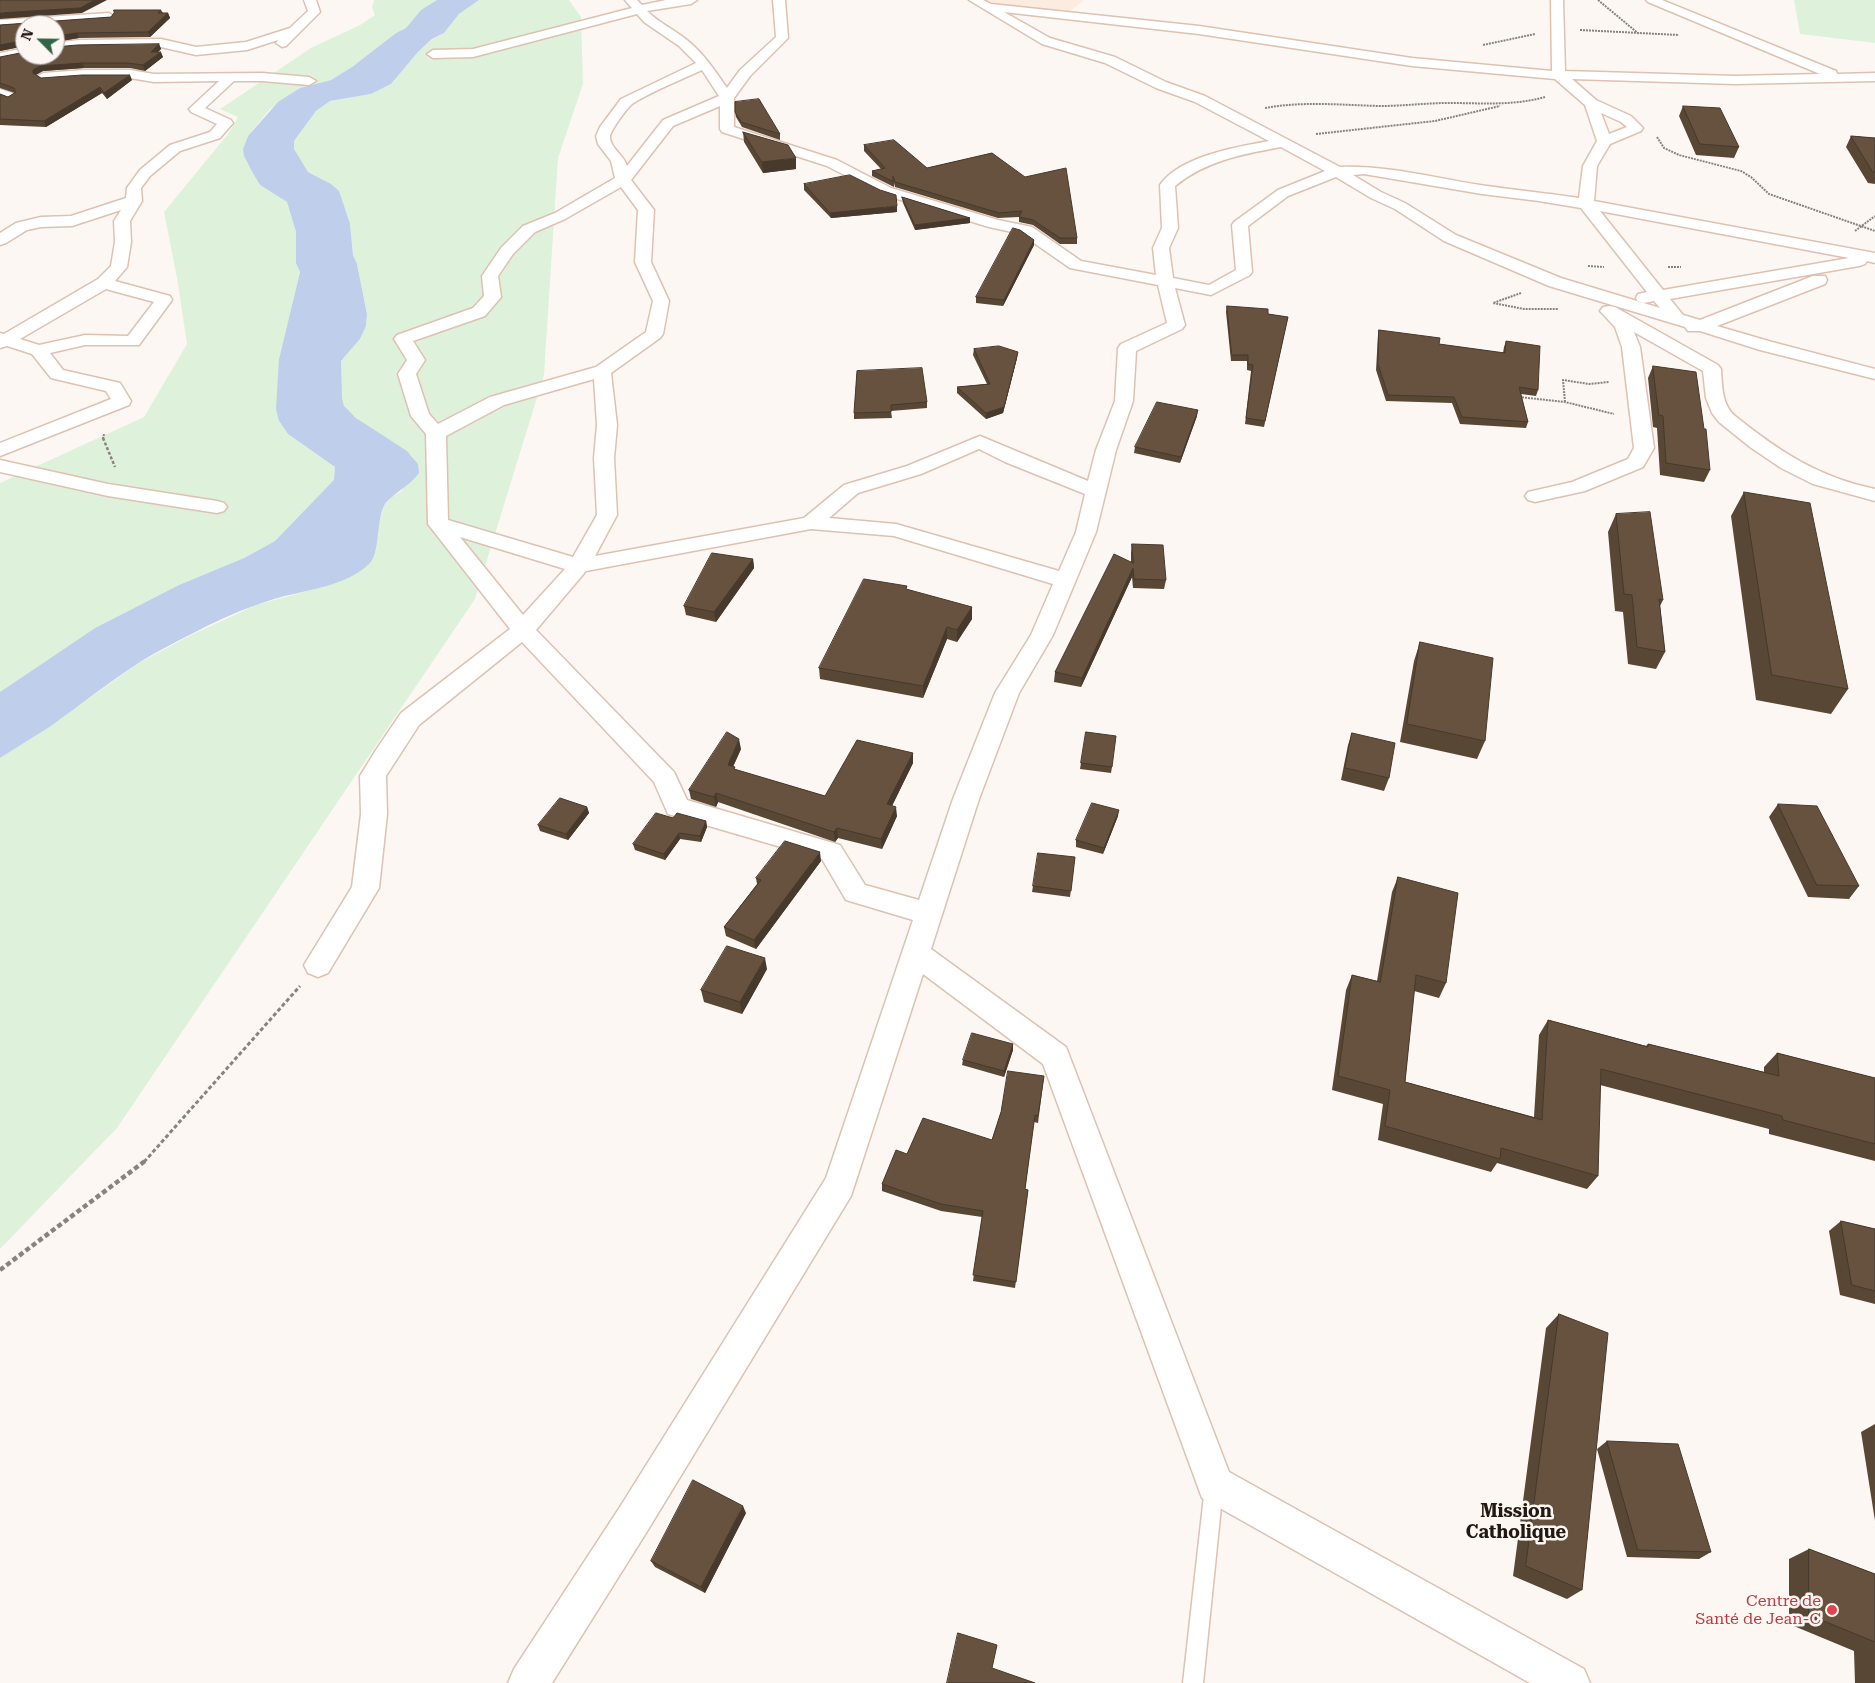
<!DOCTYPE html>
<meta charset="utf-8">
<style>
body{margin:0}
#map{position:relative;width:1875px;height:1683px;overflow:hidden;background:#fdf7f4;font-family:"Roboto Serif",serif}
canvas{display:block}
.north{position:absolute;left:15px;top:15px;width:50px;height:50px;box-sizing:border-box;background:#fdf7f4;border:1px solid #a69e9a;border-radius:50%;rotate:293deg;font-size:14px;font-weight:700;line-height:20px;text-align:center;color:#231913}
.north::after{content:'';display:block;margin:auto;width:18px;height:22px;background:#30654a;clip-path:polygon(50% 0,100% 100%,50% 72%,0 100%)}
</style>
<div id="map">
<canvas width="1875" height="1683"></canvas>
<div class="north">N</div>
</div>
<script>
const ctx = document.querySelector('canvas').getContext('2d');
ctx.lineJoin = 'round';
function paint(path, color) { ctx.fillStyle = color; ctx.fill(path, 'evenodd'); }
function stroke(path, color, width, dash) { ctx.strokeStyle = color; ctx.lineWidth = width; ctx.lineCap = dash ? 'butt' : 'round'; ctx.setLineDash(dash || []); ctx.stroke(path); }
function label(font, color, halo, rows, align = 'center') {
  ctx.font = font + ' "Roboto Serif",serif'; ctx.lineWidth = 5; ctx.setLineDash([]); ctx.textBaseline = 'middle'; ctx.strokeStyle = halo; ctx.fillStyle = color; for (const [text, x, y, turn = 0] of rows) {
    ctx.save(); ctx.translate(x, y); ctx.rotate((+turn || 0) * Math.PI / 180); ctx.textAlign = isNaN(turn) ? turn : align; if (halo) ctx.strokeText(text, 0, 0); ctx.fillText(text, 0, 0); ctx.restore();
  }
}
const medical = new Path2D(`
 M981,0H1084L1063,17L987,3Z`);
const green = new Path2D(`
 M374,0H437L421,10L406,28L396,33L352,67L331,80L300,88L270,109L248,136L243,149L246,161L251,170L260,185L287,202L296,232V263L300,272L279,359V421L288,434L335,467V480L275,541L244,558L179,585L95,628L0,692V483L144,417L187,344L177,278L164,212L228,134L238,117L220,109L311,48L360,25L375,15L372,7Z
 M479,0H569L581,17L583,84L558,158L544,375L475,599L117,1128L0,1249V758L49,727L137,664L189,636L256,605L329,585L360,571L376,544V534L384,506L391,497L402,491L413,457C398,443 349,418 343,404C338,392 341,374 341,361L360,339L366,326L367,314L357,264L353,255L350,224L325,181L308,172L300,161L294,149V141L316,111L330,101L371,94L391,84L418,52L433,39L444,33L459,14Z
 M1794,0H1875V43L1800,34Z`);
const water = new Path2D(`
 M437,0H479L459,14L444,33L432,39L418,52L391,84L371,94L330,101L316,111L294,141V149L308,172L331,184L339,191L350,224L353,255L357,264L367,314L366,326L360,339L341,361L342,399L344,406L356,418L407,451L418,464L419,473C410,486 389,496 384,506C376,522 380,554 369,564C345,587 304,590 274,599C251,606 229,615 207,626C184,638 159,650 137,664C108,683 80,705 51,726C34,737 17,747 0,758V692L95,628L179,585L244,558L275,541L334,480L335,467L288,434L279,421L276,409L279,359L300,272L296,263V232L287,202L260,185L251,170L244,156L243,149L248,136L278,102L300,88L331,80L352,67L396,33L406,28L421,10Z`);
const pathFar3 = new Path2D(`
 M1598,0L1639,34
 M1580,30L1679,35
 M1483,45L1535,34
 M1265,108C1303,101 1341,105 1380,106C1403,106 1426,103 1449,103C1482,103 1513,106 1545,97
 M1316,134L1435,121L1500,106
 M1657,137L1664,148L1679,155L1741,171L1751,177L1769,194L1875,231
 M1855,231L1875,216
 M1588,266L1604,267
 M1668,267H1681
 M1521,293L1493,303L1524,309H1558
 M1519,397L1565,402L1614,414
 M1565,402L1563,380L1589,384L1609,382
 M103,439L104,434`);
const pathFar2 = new Path2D(`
 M103,438L115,467`);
const pathFar1 = new Path2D(`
 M144,1162L300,986`);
const path = new Path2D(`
 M0,1270L145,1161`);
const lane = new Path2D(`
 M1214,1478L1220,1481L1223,1487L1203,1683H1183L1205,1487L1208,1481Z`);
const street = new Path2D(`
 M304,0H316L320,12L286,46L282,47L276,43L278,40L247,50L196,55L161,47L79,48L55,51V43L79,40L161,39L196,47L246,42L290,28L308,11Z
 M625,0H637L642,5L666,0H697L691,4L647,11C659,23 675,30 688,41C704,54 715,71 727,88L740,70L776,37L773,0H785L788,38L750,76L734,98V127L837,160L891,188L998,220L1032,227L1081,261L1156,275L1153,248L1162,228L1160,185C1180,156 1237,147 1269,141L1195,102L1156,88L1105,63L1042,44L969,0H983L991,4L1199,26L1412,58L1552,71L1551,0H1563L1565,71L1735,76L1820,74L1648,2L1646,0H1662L1836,71L1837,74L1875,73V81L1735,84L1572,79L1596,100L1631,116L1643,128L1641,131L1610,144L1597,166L1594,201L1875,253V263L1867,261L1865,264L1859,266L1670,299L1683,315L1700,320L1813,276H1825L1827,280L1825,284L1717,326L1772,342L1875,369V379L1760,350L1700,331H1688L1685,327L1549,286L1444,241L1395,209L1371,198L1336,177L1288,196L1248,226L1252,272L1250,275L1211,295L1175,288L1185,325L1182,329L1136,351L1133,401L1116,450L1096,532L1053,635L1019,693L979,799L931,949L1066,1047L1229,1472L1584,1669L1590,1683H1530L1202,1498L1043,1064L923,974L851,1196L646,1533L552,1683H508L514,1669L620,1507L826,1178L913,920L846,900L822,859L668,814L654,782L522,642L419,725L386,776L387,814L379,888L328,973L318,977L308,973L304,965L352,887L361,814L360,776L376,750L401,713L510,629L428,524L426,434L411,416L398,374L407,360L394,339L397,335L473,308L484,296L482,276L501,248L523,226L555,213L615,178L611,161L598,144L596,136L600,127L621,99L696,63L679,46L644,22L637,14L473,57L433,58L427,54L433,50L473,49L632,8ZM1004,12L1199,34L1412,66L1555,79L1585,105L1597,141L1583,166L1579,198C1546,193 1513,190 1480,185C1434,178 1387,165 1340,167L1205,96L1166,82L1115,57L1050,38ZM702,70L719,96L663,120L627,166C624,155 609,147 610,136C611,130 627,108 632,104C650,92 681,80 702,70ZM720,106V129L722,132L827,166L881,194L989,227L1021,234L1070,268L1158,285L1167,323L1121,344L1118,348L1115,401L1096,450L1088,481L980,436L907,466L844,485L804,518L595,556L617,515L614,458L617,425L611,373L660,338L663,334L669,301L651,262L654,210L631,180L673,126ZM1601,113L1621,122L1627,127L1609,134ZM1281,147L1325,171L1278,190L1234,222L1232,225L1236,270L1209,285L1173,278L1169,248L1178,228L1175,186C1205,161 1243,154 1281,147ZM1364,174L1482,194L1539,201L1581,208L1647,292L1638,294L1636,298L1638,302L1644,303L1654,301L1660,308L1561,278L1456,235L1405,203L1381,192L1353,175ZM621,187L638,210L635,262L653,301L646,332L596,367L490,397L438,424L429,414L416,374L425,360L413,341L485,316L501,297L498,276L513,254L535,232L565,219ZM1600,211L1849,258L1663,290ZM594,379L597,425L594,458L597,515L573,557L448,520L446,436L504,405ZM979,449L1005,462L1085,494L1076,532L1059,571L896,524L829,518L858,493L921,474ZM811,529L894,536L1053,584L1031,635L995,693L953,799L919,900L865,885L840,845L687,800L674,772L536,630L586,571ZM460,537L565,569L523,615Z
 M109,13L115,17L113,20L0,28V20Z
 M25,48V55H28L0,61V53Z
 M84,70H130L154,74L262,73L309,77L316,81L309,85L262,81H234L205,108L231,120L233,123L220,138L180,151L150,176L141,188L142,201L130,221L131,242L127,267L115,281L170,296L172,300L139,345H85L50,353L63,370L120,383L131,401L129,405L0,456V443L111,399L106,391L51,378L32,354L7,346L0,348V333L4,334L98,279L111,266L115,242L114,221L121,210L72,226L41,227L27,230L6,243L0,245V233L16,223L41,217L71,216L126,198L127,188L140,170L170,145L210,132L217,124L191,112L189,109L219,81L154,82L130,78H84L43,81L36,77L43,73ZM106,289L154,302L128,336L85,335L39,345L20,339Z
 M0,89L15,94L17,97L10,101L0,98Z
 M1609,306L1615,307L1718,365L1721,369C1722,386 1722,405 1735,416C1780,452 1818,477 1875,489V501L1813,484L1781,468L1750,447L1719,422L1712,413L1706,398L1703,371L1634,332L1640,347L1654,448L1643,467L1585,491L1535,502L1528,500L1525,496L1528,492L1572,482L1628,459L1634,448L1622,347L1615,327L1600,311L1603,307Z
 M0,460L108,484L217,501L224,503L227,507L224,511L217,513L108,496L0,472Z`);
const wall = new Path2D(`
 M114,10H161L163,13H168L170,18L150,37L79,38L55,42V25H25V47V46L0,51V25L111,17L114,13Z
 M159,44L161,49L158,52L163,57L145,71L130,68H84L43,71L36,75L41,78L132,80L107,99L102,93L46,127L0,125V94L8,97L15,93L0,88V57Z
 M1683,106L1739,147L1734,158L1696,155L1679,116Z
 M735,112L780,134V140L742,127L736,117Z
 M743,132L796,169L763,173L744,142Z
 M1851,136L1875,138V184L1868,183L1846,147Z
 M864,145L927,168L992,153L1077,238V244H1060L1033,225L1019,222V217L998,218L895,187L894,183V187L872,176V171L881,169L864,151Z
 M804,184L897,212L831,218L804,190Z
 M902,197L970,218V223L915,230L903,203Z
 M1034,240V245L1003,306L976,303V297Z
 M1227,306L1268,314L1288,317L1264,427L1245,424L1251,371L1247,370V361H1231L1226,312Z
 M1379,330L1439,344L1503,353L1504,347L1506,341L1538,390L1536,396L1521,394L1528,422L1526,428L1460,424L1452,403L1386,401L1376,370L1378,335Z
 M974,349L1017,358L1003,413L986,419L957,393V387L987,384L973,355Z
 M1653,366L1710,470L1704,482L1660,475L1657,428L1653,427L1648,378Z
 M857,371L927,402V408L891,411L892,418L854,419V413Z
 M1197,416L1180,463L1134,453L1135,447Z
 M1744,492L1848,689L1831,714L1756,700L1731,516Z
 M1616,514L1663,600L1660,606L1665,652L1656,669L1628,664L1623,612L1615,611L1608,532Z
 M1132,544L1166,580L1164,589L1133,588L1132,577L1081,687L1054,682L1055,672L1131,562V553Z
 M753,559L754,568L716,622L686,615L684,606Z
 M972,607V619L957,642L947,639L923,698L820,679L819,668Z
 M1420,642L1485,741L1477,759L1400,742L1414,661Z
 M1086,732L1112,767L1111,773L1080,769Z
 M1352,733L1389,778L1384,791L1341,780L1348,745Z
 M741,749L733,767L736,770L825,796L913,753V763L892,806L897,816L882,849L838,838L835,842L718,802L716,807L691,799L689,790Z
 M1778,804L1859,886L1849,899L1808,897L1769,817Z
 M587,807L589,813L568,840L540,831L538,825Z
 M1118,816L1103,854L1076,847V840Z
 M673,818L706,821L707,827L701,842L680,839L665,860L635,850L633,844Z
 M1075,857L1070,897L1032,892L1033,886Z
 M821,861L756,949L726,936L724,927L757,884L756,878Z
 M1398,877L1446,983L1439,998L1414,991L1405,1082L1534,1117L1539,1035L1548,1020L1646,1046L1648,1044L1764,1072V1067L1777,1053L1875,1078V1161L1769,1134V1129L1600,1085L1598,1176L1587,1189L1497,1163L1491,1172L1378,1140L1383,1104L1332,1090L1346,990L1352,975L1377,981L1392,892Z
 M767,969L742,1014L704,1002L701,990Z
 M1013,1044V1050L1004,1077L962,1065L963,1060Z
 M1044,1076L1038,1123L1034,1122L1025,1189L1028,1190L1015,1288L973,1281L982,1217L941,1211L882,1191V1184L907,1154L992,1140L1001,1112Z
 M1841,1221L1875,1229V1304L1840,1295L1829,1231Z
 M1559,1314L1582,1590L1567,1599L1513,1576L1546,1328Z
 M1875,1424V1521L1861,1432Z
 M1607,1441L1711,1552L1699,1559L1627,1557L1597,1449Z
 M746,1513L705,1593L655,1567L651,1561Z
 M1809,1549L1875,1574V1683H1855L1854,1651L1789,1624V1559Z`);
const shadedWall = new Path2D(`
 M95,0H107L82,13L0,19V13Z
 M168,13L170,18L150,37L148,32Z
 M77,33L79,38L55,42V36Z
 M22,41L25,46L0,51V45Z
 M159,44L161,49L153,57L151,52Z
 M161,52L163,57L145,71L143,65Z
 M82,63L84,68L43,71L35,75L33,73V70L40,66Z
 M130,75L132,80L107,99L104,93Z
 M100,87L102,93L46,127L44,121Z
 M796,158V169L763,173L762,162Z
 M897,206V212L831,218L830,213Z
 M970,218V223L915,230V225Z
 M1034,240V245L1003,306L1004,300Z
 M1018,352L1017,358L1003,413L986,419V413Z
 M1198,410L1197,416L1180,463L1181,457Z
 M753,559L754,568L716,622L714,612Z
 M1133,568L1132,577L1081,687L1082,678Z
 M972,607V619L957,642V630Z
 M947,627V639L923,698V686Z
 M739,739L741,749L729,775L728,765Z
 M913,753V763L888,814L887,804Z
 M716,793L718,802L716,807L714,797Z
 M587,807L589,813L568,840L566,834Z
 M896,807L897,816L882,849L881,839Z
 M1119,810L1118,816L1103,854L1104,848Z
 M706,821L707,827L701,842L700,836Z
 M837,828L838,838L835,842L834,832Z
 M679,833L680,839L665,860L664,854Z
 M820,852L821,861L756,949L754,940Z
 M765,958L767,969L742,1014L740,1002Z
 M1013,1044V1050L1004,1077V1071Z
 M743,1506L746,1513L705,1593L701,1587Z`);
const building = new Path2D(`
 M0,0H95L80,8L0,13Z
 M114,10H161L158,13H168L148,32L77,33L55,36V25H25V46L22,41L0,45V25L111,17L114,13Z
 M159,44L151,52H161L143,65L128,63H82L40,66L33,70V73L41,78L82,75H130L104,93L100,87L44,121L0,119V94L8,97L16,92L14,88L0,83V57L25,52V55H55V47L77,45Z
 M759,99L780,134L741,122L735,112V102Z
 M1683,106L1720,108L1739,147L1700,144Z
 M743,132L788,145L796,158L762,162Z
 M1851,136L1875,138V172H1873Z
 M894,140L927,168L992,153L1025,177L1066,168L1077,238H1060L1033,220L1019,217L1022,211L999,213L895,182L893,176V181H892L872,171L885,168L864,145Z
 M850,175L880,190L896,195L897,206L830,213L804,184Z
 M902,197L970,218L915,225Z
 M1013,228L1020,230L1034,240L1004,300L976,297Z
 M1227,306L1268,309V314L1288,317L1265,421L1246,418L1253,365L1248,364V355H1232Z
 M1379,330L1440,338L1439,344L1505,353L1506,341L1540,346L1538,390L1519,387L1528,422L1462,417L1454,397L1388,395L1378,364Z
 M999,346L1018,352L1004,407L986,413L957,387L990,384L974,349Z
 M1653,366L1696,372L1704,429H1706L1710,470L1666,463L1663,416L1659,415Z
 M922,368L927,402L891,405V412L854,413L857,371Z
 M1157,402L1198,410L1181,457L1135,447Z
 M1744,492L1810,503L1848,689L1772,675Z
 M1650,512L1663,600L1659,599L1665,652L1637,647L1632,595L1624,594L1616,514Z
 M1132,544L1163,545L1166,580L1134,579L1133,568L1082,678L1055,672L1114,554L1133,563Z
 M712,553L753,559L714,612L684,606Z
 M864,579L907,586L906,589L972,607L957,630L947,627L923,686L819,668Z
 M1420,642L1493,658L1485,741L1407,724Z
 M727,732L739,739L728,765L735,767L734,769L825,796L857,740L913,753L887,804L896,807L881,839L837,828L834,832L716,793L714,797L689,790Z
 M1086,732L1116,736L1112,767L1081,763Z
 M1352,733L1395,743L1389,778L1345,768Z
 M560,798L587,807L566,834L538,825Z
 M1092,803L1119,810L1104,848L1076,840Z
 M1778,804L1817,806L1859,886L1817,885Z
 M656,813L673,818L677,813L706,821L700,836L679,833L664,854L633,844Z
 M785,841L820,852L754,940L724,927L761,880L756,878Z
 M1038,853L1075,857L1071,891L1033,886Z
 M1398,877L1458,893L1446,983L1416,975L1405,1082L1542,1120L1548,1020L1648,1047V1044L1779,1076L1777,1053L1875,1078V1144L1783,1120L1782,1116L1601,1069L1598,1176L1501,1148L1500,1159L1385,1126L1390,1090L1338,1076L1352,975L1380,982Z
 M727,946L765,958L740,1002L701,990Z
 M972,1033L1013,1044L1004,1071L963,1060Z
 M1008,1071L1044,1076L1038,1116L1035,1115L1025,1189L1028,1190L1016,1282L973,1275L983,1211L941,1204L882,1184L896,1150L907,1154L923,1118L992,1140L1001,1112Z
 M1841,1221L1875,1229V1291L1852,1285Z
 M1559,1314L1608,1333L1582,1590L1526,1566Z
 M1607,1441L1678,1444L1711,1552L1638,1550Z
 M693,1480L743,1506L701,1587L651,1561Z
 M1809,1549L1875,1574V1642L1809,1615Z
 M958,1633L997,1645L992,1668L1035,1683H947Z`);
const markers = [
 [1832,1610,6,"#e0444e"]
];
const nearHealthnames = [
 ["Centre de",1821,1601],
 ["Santé de Jean-C",1821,1619]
];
const nearNeighbourhoodnames = [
 ["Mission",1516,1512],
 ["Catholique",1516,1533]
];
paint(medical, '#fcebdf');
paint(green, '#def2db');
paint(water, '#bfceea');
stroke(lane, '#dec1b0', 3);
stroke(street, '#dec1b0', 3);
stroke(pathFar3, '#8a827e', 2, [2, 1]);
stroke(pathFar2, '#8a827e', 2.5, [3, 2]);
stroke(pathFar1, '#8a827e', 3, [4, 2.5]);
stroke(path, '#8a827e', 4.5, [5, 3]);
paint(lane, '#fff');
paint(street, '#fff');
paint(wall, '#584735');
paint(shadedWall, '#47392b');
paint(building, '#66523e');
stroke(building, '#47392b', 1);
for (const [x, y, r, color] of markers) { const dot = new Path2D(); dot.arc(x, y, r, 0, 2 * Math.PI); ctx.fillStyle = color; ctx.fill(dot); stroke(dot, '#fdf7f4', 2); }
label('16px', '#be3a42', '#fdf7f4', nearHealthnames, 'right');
label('bold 18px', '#231913', '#fdf7f4', nearNeighbourhoodnames);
</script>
